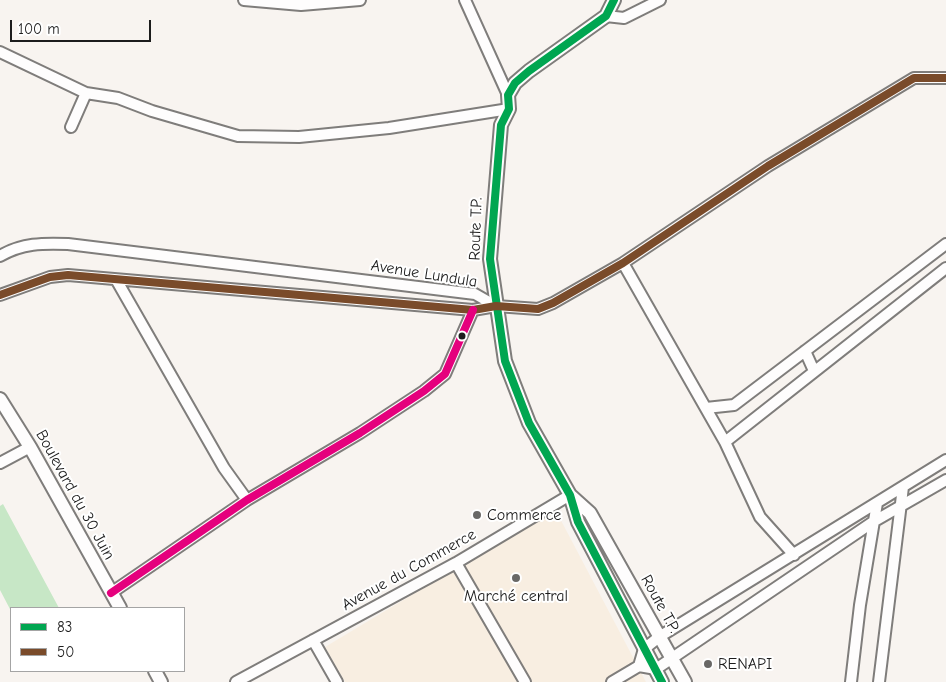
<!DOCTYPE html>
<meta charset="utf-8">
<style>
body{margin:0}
#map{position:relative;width:946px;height:682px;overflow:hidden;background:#f8f4f0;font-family:"Comic Neue",sans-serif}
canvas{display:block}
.legend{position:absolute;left:10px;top:607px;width:175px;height:65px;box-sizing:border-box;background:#fff;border:1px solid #a4a4a4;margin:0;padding:6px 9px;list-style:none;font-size:15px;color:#1c1c1c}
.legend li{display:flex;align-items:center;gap:10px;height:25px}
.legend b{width:25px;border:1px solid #a4a4a4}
.scale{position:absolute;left:10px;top:20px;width:141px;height:22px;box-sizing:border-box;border:2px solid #1c1c1c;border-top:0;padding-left:6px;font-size:15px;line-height:18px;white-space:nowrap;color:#1c1c1c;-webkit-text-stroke:4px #fff;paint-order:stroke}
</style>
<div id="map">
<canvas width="946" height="682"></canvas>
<ul class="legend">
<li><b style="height:6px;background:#00a651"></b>83</li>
<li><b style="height:6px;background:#7a4b2a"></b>50</li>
</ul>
<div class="scale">100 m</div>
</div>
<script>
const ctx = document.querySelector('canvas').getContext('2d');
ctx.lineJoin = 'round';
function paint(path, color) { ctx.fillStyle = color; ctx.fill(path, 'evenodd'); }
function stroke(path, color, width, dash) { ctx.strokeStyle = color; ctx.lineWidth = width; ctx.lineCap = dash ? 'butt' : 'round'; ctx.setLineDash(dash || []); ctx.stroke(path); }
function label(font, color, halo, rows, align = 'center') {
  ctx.font = font + ' "Comic Neue",sans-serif'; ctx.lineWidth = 4; ctx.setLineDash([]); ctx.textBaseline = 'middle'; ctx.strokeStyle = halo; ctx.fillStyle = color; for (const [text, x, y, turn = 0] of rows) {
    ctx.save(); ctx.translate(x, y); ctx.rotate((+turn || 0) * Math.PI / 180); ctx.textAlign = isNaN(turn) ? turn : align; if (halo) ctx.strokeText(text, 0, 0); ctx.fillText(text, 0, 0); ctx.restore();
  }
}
const built = new Path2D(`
 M555,509L646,682H345L325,647Z`);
const green = new Path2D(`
 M3,504L59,608H11V611L0,590V506Z`);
const minor = new Path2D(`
 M244,0L301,5L360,0
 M465,0L508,95
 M606,16L624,18L660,0
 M0,52L86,93L118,98L152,111L238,136L299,137L389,128L509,109
 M71,127L86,93
 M0,256C22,243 43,243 68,244L475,294L496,306
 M623,263L725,442L760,517L794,555
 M117,281L224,468L247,500
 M0,295L50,277L68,275L473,310L496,306L538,309L553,303L623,263L768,166L914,78H946
 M805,351L814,371
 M706,408L734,405L946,244
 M725,442L946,268
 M0,463L30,447
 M456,563L525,682
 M111,593L247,500L360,433L424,391L445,374L473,310
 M313,640L337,682
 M639,666L644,649L659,637L946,460
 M236,682L456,563L570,495
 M612,682L639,666L656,669L873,522L946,480
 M851,682L860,605L877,503
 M879,682L903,487`);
const tertiary = new Path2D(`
 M614,0L606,16L529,71L515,83L508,95L509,109L501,125L490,259L505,361L529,423L570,495L578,522L662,682
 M0,399L30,447L120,608
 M570,495L590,513L685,682
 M155,671L161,682`);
const bus1 = new Path2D(`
 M614,0L606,16L529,71L515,83L508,95L509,109L501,125L490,259L505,361L529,423L570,495L578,522L662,682`);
const bus2 = new Path2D(`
 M0,295L50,277L68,275L473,310L496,306L538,309L553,303L623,263L768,166L914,78H946`);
const bus3 = new Path2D(`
 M111,593L247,500L360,433L424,391L445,374L473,310`);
const markers = [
 [462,336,4.5,"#1c1c1c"],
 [477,515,5,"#696866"],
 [516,578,5,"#696866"],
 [708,664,5,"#696866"]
];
const streetNames = [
 ["Route T.P.",476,229,-88],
 ["Avenue Lundula",424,274,9],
 ["Boulevard du 30 Juin",75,495,61],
 ["Avenue du Commerce",409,570,-29],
 ["Route T.P.",660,604,61]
];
const poiNames = [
 ["Commerce",487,515],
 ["Marché central",516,596,"center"],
 ["RENAPI",718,664]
];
paint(built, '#f8eee1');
paint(green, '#c7e7c6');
stroke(minor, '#7f7d7b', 14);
stroke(tertiary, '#7f7d7b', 16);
stroke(minor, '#fefdfd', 10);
stroke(tertiary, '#fefdfd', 12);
stroke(bus1, '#00a651', 8);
stroke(bus2, '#7a4b2a', 8);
stroke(bus3, '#e5007d', 8);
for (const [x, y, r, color] of markers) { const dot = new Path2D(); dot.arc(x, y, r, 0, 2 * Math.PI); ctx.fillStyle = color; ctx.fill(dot); stroke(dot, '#fff', 2); }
label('16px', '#1c1c1c', '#fff', streetNames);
label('16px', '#1c1c1c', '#fff', poiNames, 'left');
</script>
